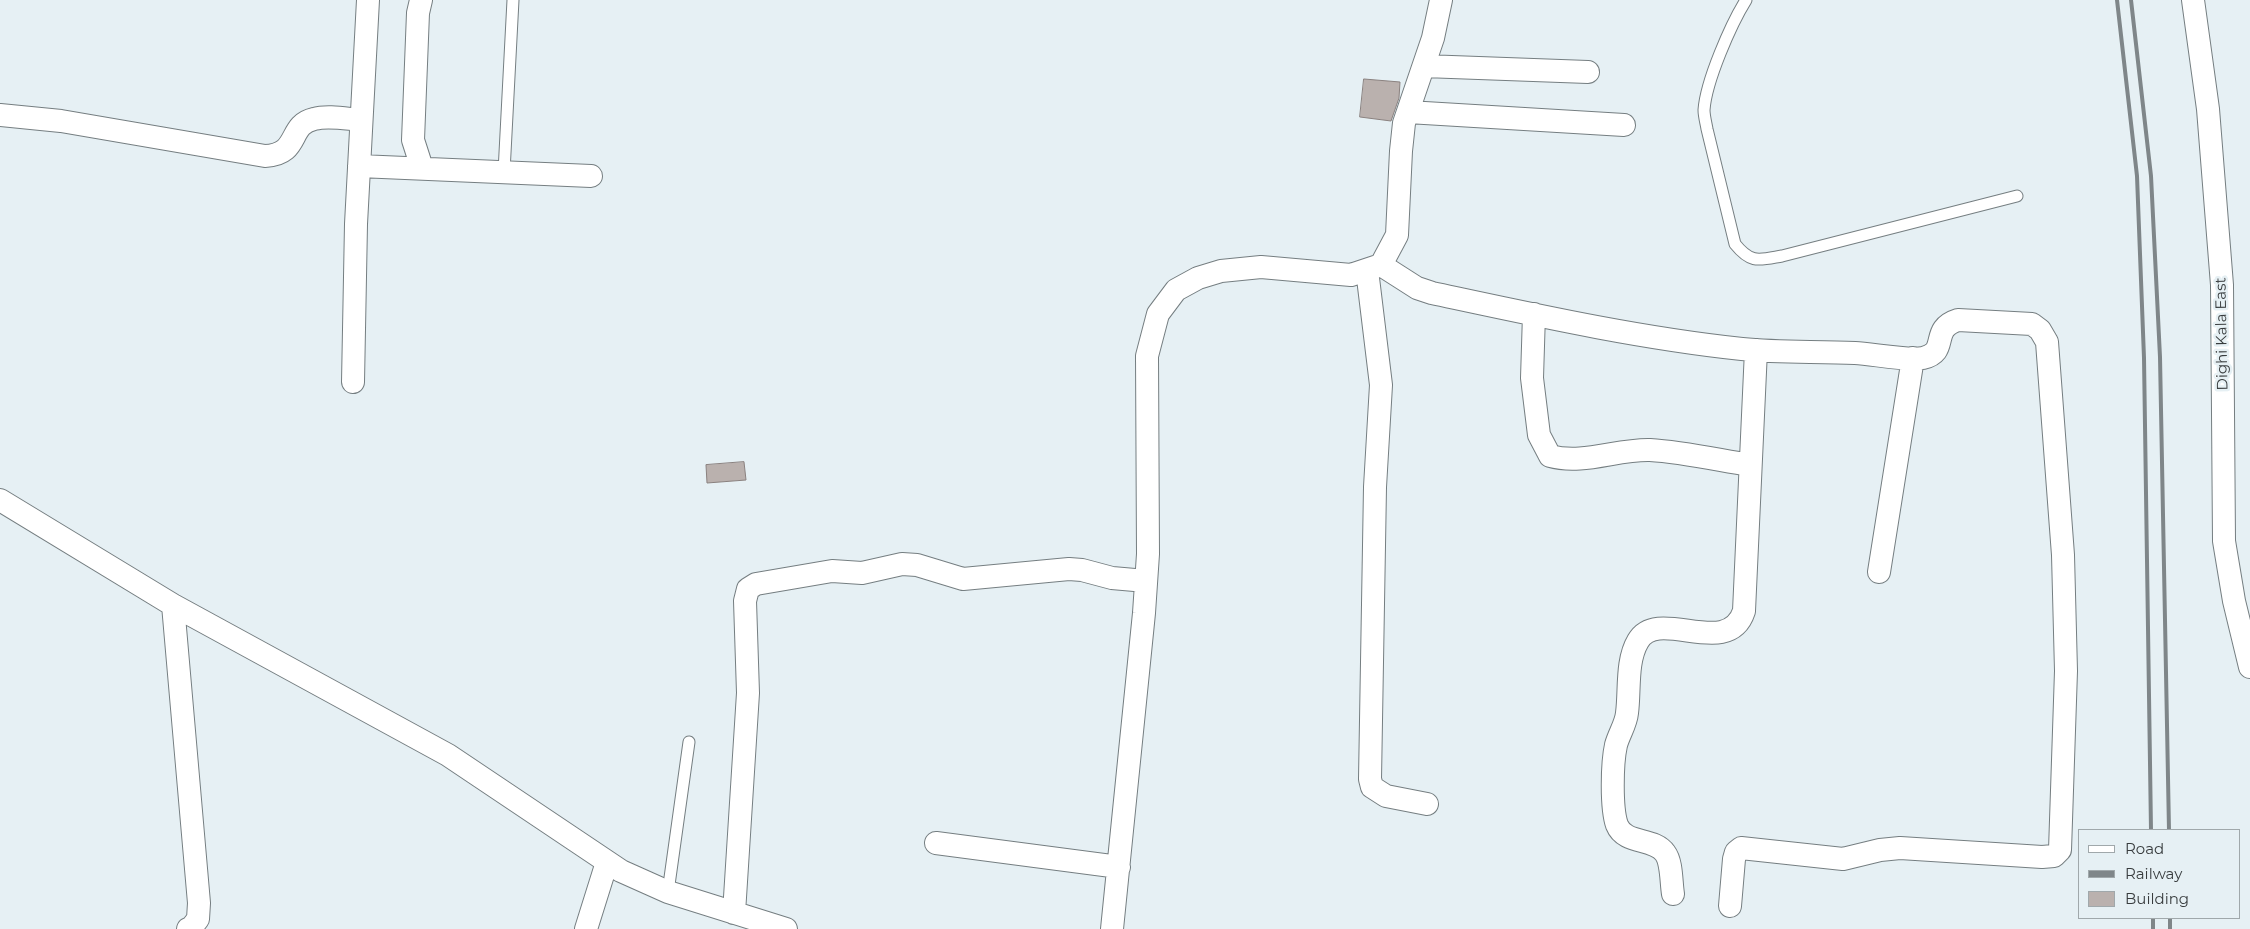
<!DOCTYPE html>
<style>
body{margin:0}
#map{position:relative;width:2250px;height:929px;overflow:hidden;background:#e6f0f4;font-family:Montserrat,sans-serif}
canvas{display:block}
.legend{position:absolute;left:2078px;top:829px;width:162px;height:90px;box-sizing:border-box;background:#e6f0f4;border:1px solid #a0a8ab;margin:0;padding:6px 9px;list-style:none;font-size:15px;color:#383c3e}
.legend li{display:flex;align-items:center;gap:10px;height:25px}
.legend b{width:25px;border:1px solid #a0a8ab}
</style>
<div id="map">
<canvas width="2250" height="929"></canvas>
<ul class="legend">
<li><b style="height:6px;background:#fff"></b>Road</li>
<li><b style="height:6px;background:#7f8689"></b>Railway</li>
<li><b style="height:14px;background:#bab1ae"></b>Building</li>
</ul>
</div>
<script>
const ctx = document.querySelector('canvas').getContext('2d');
ctx.lineJoin = 'round';
function paint(path, color) { ctx.fillStyle = color; ctx.fill(path, 'evenodd'); }
function stroke(path, color, width, dash) { ctx.strokeStyle = color; ctx.lineWidth = width; ctx.lineCap = dash ? 'butt' : 'round'; ctx.setLineDash(dash || []); ctx.stroke(path); }
function label(font, color, halo, rows, align = 'center') {
  ctx.font = font + ' Montserrat,sans-serif'; ctx.lineWidth = 5; ctx.setLineDash([]); ctx.textBaseline = 'middle'; ctx.strokeStyle = halo; ctx.fillStyle = color; for (const [text, x, y, turn = 0] of rows) {
    ctx.save(); ctx.translate(x, y); ctx.rotate((+turn || 0) * Math.PI / 180); ctx.textAlign = isNaN(turn) ? turn : align; if (halo) ctx.strokeText(text, 0, 0); ctx.fillText(text, 0, 0); ctx.restore();
  }
}
const building = new Path2D(`
 M1364,79L1400,82L1399,98L1391,121L1360,117Z
 M744,462L746,480L707,483L706,465Z`);
const service = new Path2D(`
 M1746,0C1731,24 1706,81 1704,110C1704,116 1706,123 1707,129L1735,244C1751,264 1759,260 1782,256L2017,196
 M504,172L513,0
 M668,892L689,742`);
const minor = new Path2D(`
 M421,0L418,13L413,140L422,168
 M2193,0L2208,109L2222,285L2224,541L2234,601L2250,667
 M1424,66L1588,72
 M1408,112L1624,125
 M0,115L61,121L265,156C301,154 287,125 314,119C328,115 347,119 361,120
 M359,166L591,176
 M1381,265L1417,288L1432,293C1535,315 1638,338 1742,349C1780,353 1818,351 1855,353C1873,354 1908,361 1923,358C1950,352 1929,329 1958,320L2032,324L2040,330L2047,342L2063,555L2066,671L2060,850L2054,856L2042,857L1900,848L1880,850L1843,859L1741,848L1736,852L1734,859L1730,906
 M1367,270L1381,385L1375,487L1370,779L1372,787L1386,796L1427,804
 M1534,314L1532,378L1539,435L1550,456C1583,465 1617,449 1650,450C1683,452 1718,460 1750,465
 M353,382L356,224L368,0
 M0,500L173,605L448,755L621,871L668,892L786,929
 M1879,572L1913,358
 M173,605L199,903L198,919L191,928L188,929
 M936,843L1119,867
 M1673,894C1671,882 1672,862 1665,853C1654,837 1625,845 1617,825C1611,808 1612,763 1616,745C1619,734 1626,724 1627,713C1630,691 1626,661 1638,641C1658,606 1728,660 1744,611L1756,350
 M734,913L748,693L745,601L748,589L756,584L832,571L862,573L902,564L917,565L963,579L1069,569L1082,570L1112,578L1146,581
 M586,929L607,862
 M1112,929L1144,613L1148,554L1147,356L1158,314L1176,290L1198,278L1221,271L1261,267L1351,275L1381,265L1397,235L1401,151L1404,123L1433,38L1441,0`);
const rail = new Path2D(`
 M2117,0L2137,176L2144,358L2151,830
 M2131,0L2151,176L2160,357L2169,830
 M2153,918V929
 M2170,918V929`);
const streetNames = [
 ["Dighi Kala East",2222,334,-91]
];
paint(building, '#bab1ae');
stroke(building, '#8a817f', 1);
stroke(service, '#757e81', 13);
stroke(minor, '#757e81', 24);
stroke(service, '#fff', 11);
stroke(minor, '#fff', 22);
stroke(rail, '#7f8689', 4);
label('15px', '#383c3e', '#e6f0f4', streetNames);
</script>
